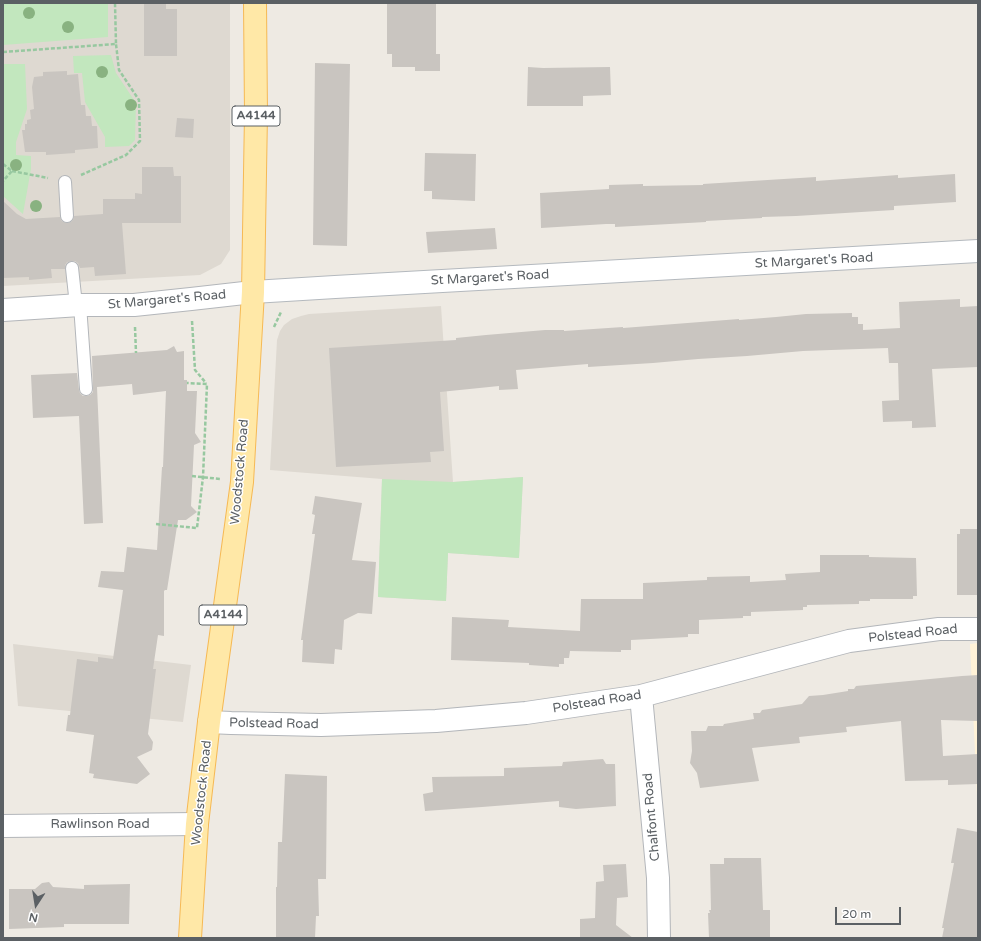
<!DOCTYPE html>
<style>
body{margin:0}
#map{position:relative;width:981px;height:941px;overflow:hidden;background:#eeeae3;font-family:"Varela Round",sans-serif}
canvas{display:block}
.frame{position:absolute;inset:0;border:4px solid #5b6064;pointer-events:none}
.north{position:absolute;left:16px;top:885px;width:40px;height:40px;-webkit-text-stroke:3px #fff;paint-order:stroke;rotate:192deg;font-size:11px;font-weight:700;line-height:16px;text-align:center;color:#5b6064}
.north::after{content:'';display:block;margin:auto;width:14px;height:18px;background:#5b6064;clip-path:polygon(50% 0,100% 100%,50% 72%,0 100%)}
.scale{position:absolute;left:835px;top:907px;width:66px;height:18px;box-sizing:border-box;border:2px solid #5b6064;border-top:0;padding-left:5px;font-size:12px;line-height:14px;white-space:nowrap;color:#5b6064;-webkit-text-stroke:3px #fff;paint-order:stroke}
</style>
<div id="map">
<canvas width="981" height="941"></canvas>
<div class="frame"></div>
<div class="north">N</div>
<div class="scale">20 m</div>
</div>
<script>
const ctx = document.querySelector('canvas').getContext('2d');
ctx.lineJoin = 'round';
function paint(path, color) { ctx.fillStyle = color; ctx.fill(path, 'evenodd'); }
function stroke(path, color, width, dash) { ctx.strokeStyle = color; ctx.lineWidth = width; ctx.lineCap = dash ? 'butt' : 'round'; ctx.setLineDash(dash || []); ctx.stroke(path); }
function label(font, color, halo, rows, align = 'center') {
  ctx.font = font + ' "Varela Round",sans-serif'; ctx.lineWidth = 3; ctx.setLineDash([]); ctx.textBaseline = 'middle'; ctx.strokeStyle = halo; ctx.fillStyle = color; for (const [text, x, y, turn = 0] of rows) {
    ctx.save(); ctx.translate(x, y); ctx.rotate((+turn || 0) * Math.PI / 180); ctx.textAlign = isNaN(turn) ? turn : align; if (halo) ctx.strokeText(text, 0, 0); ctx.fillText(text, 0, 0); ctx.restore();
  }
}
const commercial = new Path2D(`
 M978,643V818L970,644Z`);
const education = new Path2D(`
 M3,3H230V250L221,264L200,275L3,286Z
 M441,306L453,482L523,477L519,558L448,553L446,601L378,597L382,479L270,470L277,340L280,331L284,325L292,319L301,316L309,314Z
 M13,644L191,665L183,722L18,706Z`);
const green = new Path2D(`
 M3,3H108V37L3,45Z
 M111,55L116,73L136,103L135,140L129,146L105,147V137L85,102L82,73H74L73,56Z
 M3,64H25L27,109L16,142V155L31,156V169L23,214L3,196Z
 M523,477L519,558L448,553L446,601L378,597L382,479L453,482Z`);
const building = new Path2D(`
 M144,3H166V9H177V56H144Z
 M387,3H436V54H440V71H415V67H392V54H387Z
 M315,63L350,64L347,246L313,245Z
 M528,67L543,68L610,67L611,95L583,96V106H527Z
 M67,71V75L78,74L81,105H85L86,116H91L92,126H97L98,148L75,150V153L46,155V152H25L22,130H25V124H27V120L31,119L30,110L34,109L32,87L34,77L43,76V72Z
 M177,118L194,119L193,138L175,137Z
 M425,153L476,154L475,201L432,199V191H424Z
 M142,167H173L174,176H181V223H122L126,274L95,276L94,267L80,268L78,263L75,261H72L67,262L65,265V269H51L52,278L29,280V277L3,278V201L17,214L26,219L60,217L61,220L63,222L68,223L71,222L73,220L74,216L103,214V199H135V193L142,194Z
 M955,174L956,202L894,206V210L796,216L762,217V218L706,221V222L615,227V224H606L541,228L540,193L609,189V185L643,184V186L703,185V184L816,177V181L898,175V178Z
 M495,228L497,249L428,253L426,232Z
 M960,299V307L978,306V367L932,369L936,427L912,428V421L883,422L882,401L899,400L898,363H889L888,348L803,351L747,356L698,359L653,363L588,367V364L516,370L518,389L499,390V386L440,392L444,451L430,452L431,462L336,467L329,348L456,340V338L486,335L545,330H564V331L623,327V328L739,319V320L776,317L806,314L852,313V317H858V324H863V330L900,328L899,302Z
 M174,346L177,352L184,351V380H187V391H197L195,433L201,442L194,445L191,506L197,512L186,520H178L167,590H165L164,591V636L158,635L153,669H156L148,734L153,742L152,750L137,757L150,774L137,784L93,778L94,774L89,773L94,735L66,731L68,715H70L77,659L98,662V657L113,659L123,590L98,587L101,571L124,572L127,547L157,550L162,467H163L166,391L133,395L132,384L97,387L103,523L84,524L79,416L33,418L31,375L77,373L79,390L80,393L83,396H87L90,395L93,392V389L92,356L167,350Z
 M315,496L362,503L352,560L376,562L372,614L358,613L344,620L342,650L335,649L334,664L302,662L303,640H301L315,534H312L315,515L312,514Z
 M960,529H978V595H957V534H960Z
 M820,555H869V557L916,558L917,596H913V599H870V601H859V604L807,605V607H803V610L751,612V616H743V618L699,620V634H688V637L631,640V650H621V652L570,651L569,658H564V664H559V667L529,665V663L451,660L452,617L509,620L508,627L580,631L581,599H643V583L707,580V577L750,576V582L786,580L785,574L820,572Z
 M978,675V721L941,720L943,756L978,754V784L948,785V780L905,781L901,721L846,727L847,732L799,737L800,743L752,748L759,781L700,788L697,773L690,763L692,751L691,731H706L708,726H723L724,724L754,719L753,713H760L762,710L802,704L809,696L823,695L848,691V689H854L856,686L962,676Z
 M603,759L606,764H615L616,806L576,809L559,807V801L482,807L425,811L423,794L433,792L432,777L504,776V768L562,766L563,762Z
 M285,774L327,776L326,879H318L319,916H316L315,938H276V887H277L278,842H282Z
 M957,828L978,832V938H942L944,928H942L954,863H951Z
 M724,858H761L763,910H770V938H709L708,913H710L709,910H711L710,864H724Z
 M626,864L628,897L617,898L616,925L633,938H580V919L595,918L596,882L604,881L603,865Z
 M49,882L53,887L84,889V885L130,884L129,924H64V927L9,929V889H35L42,883Z`);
const path = new Path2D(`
 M3,52L116,44L115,3
 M3,164L12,171L3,181
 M12,171L48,178
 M81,175L126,155L140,141L139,100L119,70L116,44
 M192,321L195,370L206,383
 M135,327L136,353
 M274,327L281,312
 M192,476L220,479
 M156,524L176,526L197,528L203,477L207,384L187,383`);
const lane = new Path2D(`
 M65,182L67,216
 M72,268L76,305
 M80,305L86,389`);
const street = new Path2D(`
 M3,310L80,305H134L191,299L253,292
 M641,696L658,878L659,938
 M209,722L231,723L321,725L436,721L526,713L641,696L849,641L939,629H978
 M3,826L197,824`);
const secondary = new Path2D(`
 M253,292L335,287L978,251`);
const primary = new Path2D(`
 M190,938L197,824L209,722L242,482L253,292L256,114L255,3`);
const trees = [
 [29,13],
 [68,27],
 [102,72],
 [131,105],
 [16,165],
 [36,206]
];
const shields = [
 [256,116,48],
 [223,615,48]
];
const shieldNames = [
 ["A4144",256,116],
 ["A4144",223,615]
];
const streetNames = [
 ["St Margaret's Road",814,261,-3],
 ["St Margaret's Road",490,278,-3],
 ["St Margaret's Road",167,300,-5],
 ["Woodstock Road",240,472,-85],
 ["Polstead Road",913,634,-6],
 ["Polstead Road",597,702,-9],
 ["Polstead Road",274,724,1],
 ["Woodstock Road",202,793,-84],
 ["Chalfont Road",652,817,-95],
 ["Rawlinson Road",100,825]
];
paint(commercial, '#fff2d7');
paint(education, '#ded9d1');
paint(green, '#c2e7be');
paint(building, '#c9c5c0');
stroke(lane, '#b3b6ba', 14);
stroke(street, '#b3b6ba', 24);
stroke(secondary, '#b4b9be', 24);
stroke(primary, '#f6b954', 24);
stroke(path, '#97c8a0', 2.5, [4, 2]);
stroke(lane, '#fff', 12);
stroke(street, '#fff', 22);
stroke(secondary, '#fff', 22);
stroke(primary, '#ffe8a7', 22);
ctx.fillStyle = '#89b281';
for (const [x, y] of trees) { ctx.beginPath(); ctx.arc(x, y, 6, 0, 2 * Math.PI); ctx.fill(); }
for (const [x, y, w] of shields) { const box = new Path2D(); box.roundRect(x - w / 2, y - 10, w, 20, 3); ctx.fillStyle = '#fff'; ctx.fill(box); stroke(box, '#5b6064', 1); }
label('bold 12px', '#5b6064', null, shieldNames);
label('13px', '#5b6064', '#fff', streetNames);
</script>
